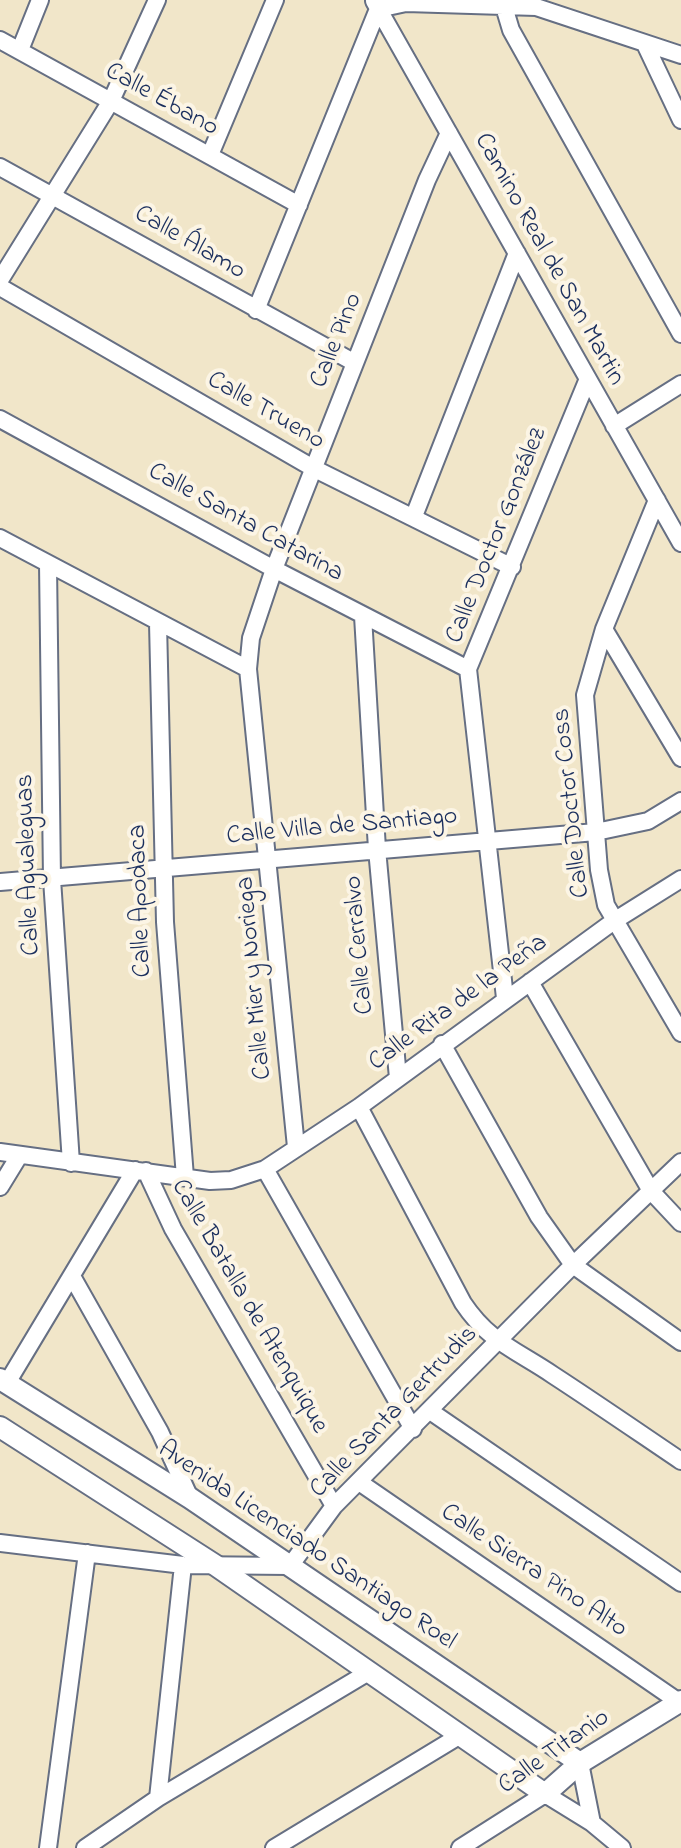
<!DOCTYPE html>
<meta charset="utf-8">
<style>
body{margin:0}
canvas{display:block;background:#f1e6c9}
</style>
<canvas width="681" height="1848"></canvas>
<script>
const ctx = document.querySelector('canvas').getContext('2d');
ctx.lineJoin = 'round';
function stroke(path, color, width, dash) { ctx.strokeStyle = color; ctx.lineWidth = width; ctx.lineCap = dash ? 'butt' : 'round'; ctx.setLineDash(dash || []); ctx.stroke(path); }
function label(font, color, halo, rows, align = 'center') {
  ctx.font = font + ' "Indie Flower",sans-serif'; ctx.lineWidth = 8; ctx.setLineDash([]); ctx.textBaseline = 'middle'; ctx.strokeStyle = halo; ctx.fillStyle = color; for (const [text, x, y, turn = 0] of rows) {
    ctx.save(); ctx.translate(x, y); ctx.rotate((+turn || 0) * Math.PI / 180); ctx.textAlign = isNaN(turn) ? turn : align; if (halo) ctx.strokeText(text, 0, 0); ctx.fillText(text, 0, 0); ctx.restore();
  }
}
const minor = new Path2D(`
 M502,0L511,30L681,334
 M374,1L681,543
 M0,40L299,205
 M645,44L681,120
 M20,50L40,0
 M210,155L275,0
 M0,167L355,363
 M0,280L111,101L157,0
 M0,287L313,468L512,567
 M256,310L378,9L406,3L536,7L681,55
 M0,419L274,569L468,669
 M614,426L681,384
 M657,500L604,629L585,695L599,870L606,905L681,1033
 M414,516L517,253
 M0,538L248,669
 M48,564L52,879L71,1163
 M363,616L377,849L398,1078
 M158,623L165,922L185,1177
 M604,629L681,758
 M0,882L596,832L648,821L681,801
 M530,982L651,1191L681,1223
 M505,998L468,669L587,381
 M442,1044L539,1217L573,1265L681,1342
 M359,1107L463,1303C489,1342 516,1350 553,1375C596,1403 638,1432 681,1461
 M296,1147L248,669L251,638L274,569L427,180L449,133
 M0,1152L210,1181L231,1180L265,1169L359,1107L614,921L681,879
 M265,1169L413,1429
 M146,1171L173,1229L334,1506
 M0,1187L19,1156
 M73,1278L160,1432L190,1498
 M7,1383L135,1170
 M430,1411L681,1583
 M359,1482L679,1702
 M0,1543L183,1565L290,1566L334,1506L573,1265L681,1162
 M580,1763L592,1823
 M158,1798L183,1565
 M48,1848L87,1553
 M85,1848L158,1798L367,1673
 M274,1848L459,1736
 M460,1848L545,1794L592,1823L622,1848`);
const tertiary = new Path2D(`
 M0,1379L190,1498L580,1763
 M0,1427L215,1565L545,1794L580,1763L681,1701`);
const streetNames = [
 ["Calle Ébano",161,101,29],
 ["Calle Álamo",189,244,30],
 ["Camino Real de San Martin",548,260,61],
 ["Calle Pino",338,341,-68],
 ["Calle Trueno",265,412,30],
 ["Calle Santa Catarina",245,524,29],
 ["Calle Doctor González",498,536,-68],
 ["Calle Doctor Coss",573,803,-96],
 ["Calle Villa de Santiago",342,828,-5],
 ["Calle Agualeguas",30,865,-92],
 ["Calle Apodaca",142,901,-92],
 ["Calle Cerralvo",361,945,-95],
 ["Calle Mier y Noriega",256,978,-95],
 ["Calle Rita de la Peña",459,1004,-36],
 ["Calle Batalla de Atenquique",248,1307,60],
 ["Calle Santa Gertrudis",395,1413,-46],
 ["Avenida Licenciado Santiago Roel",306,1547,34],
 ["Calle Sierra Pino Alto",533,1572,34],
 ["Calle Titanio",555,1753,-35]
];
stroke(minor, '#666f83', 20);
stroke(tertiary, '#666f83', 24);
stroke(minor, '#fff', 16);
stroke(tertiary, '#fff', 20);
label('26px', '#1b2f5e', '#fcf5e5', streetNames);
</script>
